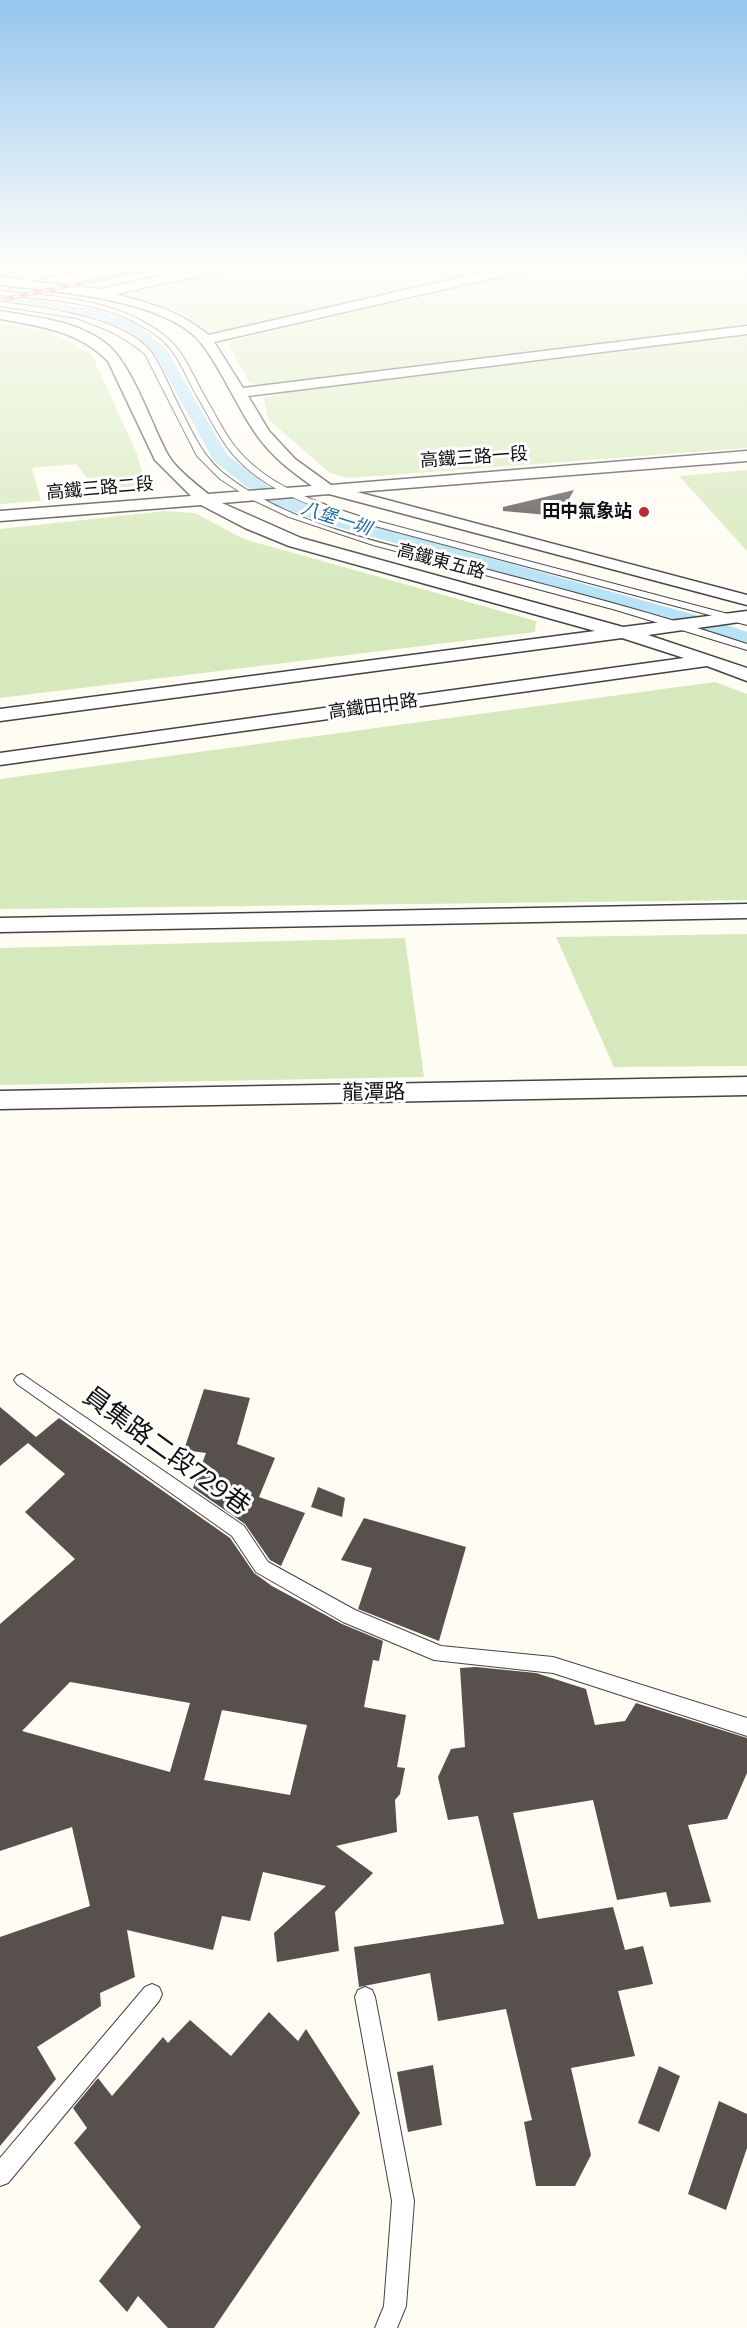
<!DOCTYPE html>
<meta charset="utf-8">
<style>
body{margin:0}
canvas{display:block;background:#fffcf3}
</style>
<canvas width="747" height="2328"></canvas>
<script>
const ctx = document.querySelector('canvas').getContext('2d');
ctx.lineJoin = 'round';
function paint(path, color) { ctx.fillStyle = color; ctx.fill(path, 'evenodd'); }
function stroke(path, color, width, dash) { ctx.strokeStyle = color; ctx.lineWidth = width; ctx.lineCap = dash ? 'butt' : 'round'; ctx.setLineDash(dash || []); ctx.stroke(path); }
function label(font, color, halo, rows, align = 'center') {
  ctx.font = font + ' Bitter,"Noto Sans TC",serif'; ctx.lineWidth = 6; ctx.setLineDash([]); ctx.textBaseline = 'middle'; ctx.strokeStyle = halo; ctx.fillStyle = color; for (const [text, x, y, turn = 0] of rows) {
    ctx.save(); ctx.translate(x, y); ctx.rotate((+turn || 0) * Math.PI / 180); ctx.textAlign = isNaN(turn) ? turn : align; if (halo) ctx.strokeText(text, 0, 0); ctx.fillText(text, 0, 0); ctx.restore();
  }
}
const green = new Path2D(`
 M0,265H58L2,276Z
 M258,265H510L225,330H207L182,312L130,297L134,292Z
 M556,265H732L747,272V324L261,385L249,382L229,345L236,340Z
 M0,324L49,331L92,355L137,454L148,493L101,496L76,464L32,468L41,501L0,504Z
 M747,333V448L349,478L330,473L268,419L264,398L283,393Z
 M747,470V551L679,476Z
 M164,511L195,513L244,539L536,621L535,632L0,698V529Z
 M715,682L747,694V900L0,909V779Z
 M747,934V1066L614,1067L556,937Z
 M405,938L424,1077L0,1085V948Z`);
const canal = new Path2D(`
 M0,295L95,309L136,323L166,349L227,455L277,493L338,516L710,619L747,632V645L696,627L326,524L265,501L214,461L153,351L126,329L92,317L0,303Z`);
const building = new Path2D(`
 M574,490L559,516L503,511V507Z
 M204,1389L250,1398L237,1444L275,1458L259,1497L305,1513L281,1566L270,1560L245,1524L193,1488L206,1453L184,1450Z
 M0,1407L36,1437L59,1418L230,1538L254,1573L272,1586L342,1624L383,1641L379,1661L373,1660L364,1707L406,1715L397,1767L405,1768L400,1794L395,1800L397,1832L336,1846L373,1873L335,1912L339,1951L277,1962L274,1933L326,1886L263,1872L250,1921L222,1916L213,1950L127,1930L135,1977L100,1993L101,2006L37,2047L56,2079L0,2146V1937L90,1906L72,1827L0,1851V1624L75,1559L25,1512L65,1474L28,1443L0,1466ZM70,1682L190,1703L170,1772L22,1731ZM222,1710L307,1725L290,1795L204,1780Z
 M318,1487L345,1498L342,1517L311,1507Z
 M364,1518L466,1547L439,1641L358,1609L372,1568L341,1560Z
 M476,1667L536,1673L586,1689L595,1725L625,1721L636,1703L747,1738V1773L727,1819L688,1825L711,1902L670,1907L666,1892L617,1900L593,1800L513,1813L538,1919L613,1907L625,1950L643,1946L653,1984L618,1991L635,2056L571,2068L591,2155L575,2186H536L524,2122L532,2120L506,2009L438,2021L430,1973L359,1987L354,1947L504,1924L478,1816L448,1820L438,1777L451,1749L465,1747L460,1668Z
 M269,2012L298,2041L306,2029L360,2113L214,2328H168L138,2296L127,2312L99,2281L141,2227L74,2143L87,2128L73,2108L98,2078L112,2096L163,2037L168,2043L190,2020L231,2056Z
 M433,2065L442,2125L408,2132L397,2072Z
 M659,2066L680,2076L659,2132L638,2123Z
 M719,2101L747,2114V2148L726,2210L688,2194Z`);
const service = new Path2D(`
 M0,291C56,296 119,299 165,336C184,351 193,376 205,397C214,412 222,429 233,444C264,485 315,502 362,517L747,619V625L356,521C309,505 258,489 227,447C216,431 207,413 197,396C186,377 178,353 161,339C116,302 55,300 0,295Z
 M0,302C41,307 126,317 152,353C163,370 171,391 181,410C193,434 204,459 227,476C294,528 404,548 485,569C573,592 661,615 747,644V650L616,610L373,545L289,517L251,499L220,479L197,456L145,354L129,342L112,332L77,318L0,306Z
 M22,1374L244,1526L268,1562L355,1610L441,1646L553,1657L747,1718V1736L553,1673L434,1660L343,1622L256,1572L232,1536L17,1384L14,1380L17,1376Z
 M152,1984L159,1987L162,1994L159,2001L8,2183L0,2186V2158L145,1987Z
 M365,1987L372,1990L375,1997L414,2201L406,2306L397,2328H375L384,2306L392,2201L355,1997L358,1990Z`);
const minor = new Path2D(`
 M65,265H91L85,269L29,281L100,289L211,265H236L230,269L116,294C152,304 179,311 209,335L514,265H538L532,269L214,342L243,388L747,326V334L248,396L269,431L295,459L331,485L747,451V461L357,492L747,595V605L329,494L222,503L301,538L623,627L747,611V621L648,635L747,668V681L707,666L0,765V753L684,658L622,638L0,721V709L595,631L289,546L245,528L201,505L0,521V511L191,496L155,460L108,361C78,331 40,326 0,319V311C36,317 80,321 109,346C134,369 151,424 168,455C177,470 195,483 208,494L312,486C291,471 271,456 256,434C236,405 223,372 202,344C168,299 53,291 0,285V277L26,280L22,277L24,274Z
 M747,904V918L0,932V918Z
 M747,1077V1095L0,1109V1091Z`);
const rail = new Path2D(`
 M0,300L169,265`);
const markers = [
 [644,512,6,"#be2939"]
];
const farStreetnames = [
 ["高鐵三路一段",474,458,-4],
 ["高鐵三路二段",100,489,-5],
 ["高鐵東五路",441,562,15],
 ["高鐵田中路",373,707,-8]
];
const farPoinames = [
 ["田中氣象站",632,512]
];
const farWaternames = [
 ["八堡一圳",336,519,18]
];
const streetNames = [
 ["龍潭路",374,1093,-1]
];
const nearStreetnames = [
 ["員集路二段729巷",166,1452,36]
];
paint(green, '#d6e9bc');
paint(canal, '#b8e2f5');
paint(building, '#58504c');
stroke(service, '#434343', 2);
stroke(minor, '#434343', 3);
paint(service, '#fff');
paint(minor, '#fff');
stroke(rail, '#be2939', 4);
stroke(rail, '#fff', 2, [7]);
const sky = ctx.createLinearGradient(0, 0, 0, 591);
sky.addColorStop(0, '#95c6ed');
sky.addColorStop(0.45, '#fffefa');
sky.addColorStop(1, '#fffefa00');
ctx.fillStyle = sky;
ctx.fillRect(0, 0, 747, 591);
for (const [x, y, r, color] of markers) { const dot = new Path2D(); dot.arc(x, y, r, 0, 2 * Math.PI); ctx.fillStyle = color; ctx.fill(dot); stroke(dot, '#fff', 2); }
label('18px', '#101010', '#fff', farStreetnames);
label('bold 18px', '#101010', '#fff', farPoinames, 'right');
label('italic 18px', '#1a6ea1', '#fff', farWaternames);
label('21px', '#101010', '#fff', streetNames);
label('26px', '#101010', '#fff', nearStreetnames);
</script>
